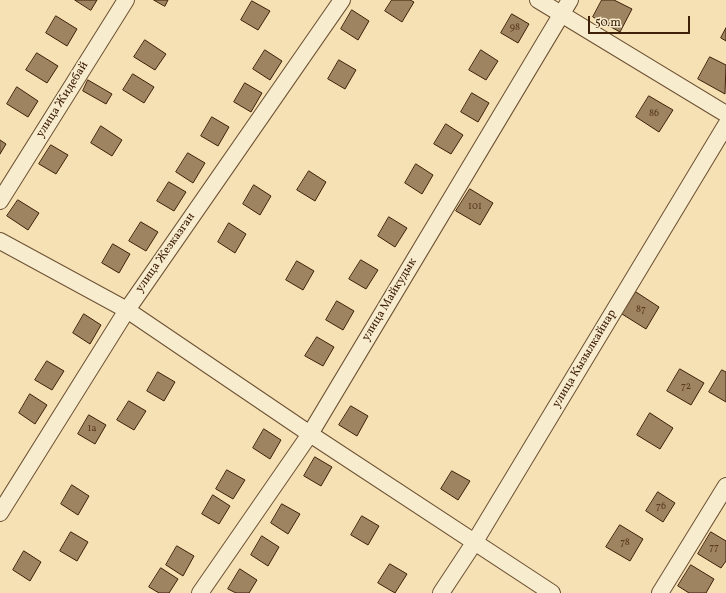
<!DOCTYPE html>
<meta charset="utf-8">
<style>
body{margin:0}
#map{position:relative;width:726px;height:593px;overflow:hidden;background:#f5e1b4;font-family:Vollkorn,serif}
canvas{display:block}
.scale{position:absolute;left:588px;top:16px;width:102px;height:18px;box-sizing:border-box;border:2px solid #3f2008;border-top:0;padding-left:5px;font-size:12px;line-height:14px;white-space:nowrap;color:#3f2008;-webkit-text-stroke:3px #f8ecce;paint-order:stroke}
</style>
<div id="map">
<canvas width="726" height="593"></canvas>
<div class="scale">50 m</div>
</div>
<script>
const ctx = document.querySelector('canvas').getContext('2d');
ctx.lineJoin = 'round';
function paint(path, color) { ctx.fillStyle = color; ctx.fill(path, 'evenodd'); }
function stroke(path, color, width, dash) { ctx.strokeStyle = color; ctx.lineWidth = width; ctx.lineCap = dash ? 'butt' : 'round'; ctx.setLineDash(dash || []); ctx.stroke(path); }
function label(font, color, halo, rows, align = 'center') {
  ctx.font = font + ' Vollkorn,serif'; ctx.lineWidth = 3.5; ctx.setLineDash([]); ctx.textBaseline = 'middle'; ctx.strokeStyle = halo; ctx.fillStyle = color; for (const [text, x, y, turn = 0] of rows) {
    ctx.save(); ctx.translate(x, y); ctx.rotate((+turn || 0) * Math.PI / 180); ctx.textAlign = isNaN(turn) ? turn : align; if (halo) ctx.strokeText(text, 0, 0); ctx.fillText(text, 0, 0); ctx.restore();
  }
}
const building = new Path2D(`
 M75,0H97L91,10Z
 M154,0H168L165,6Z
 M392,0H410L414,2L402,22L385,11Z
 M602,0H614L632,9L620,32L593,17Z
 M252,1L270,11L258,30L241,20Z
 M352,10L369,21L358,40L341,29Z
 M512,14L529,24L518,43L501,33Z
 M56,16L77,29L67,46L46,33Z
 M726,28V41L721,38Z
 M145,40L166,54L155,70L134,57Z
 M265,50L282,61L270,80L253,69Z
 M481,50L498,61L486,80L469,70Z
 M37,53L58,66L47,83L26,70Z
 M710,57L726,65L725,94L698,79Z
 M339,60L356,70L345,89L328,79Z
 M133,74L154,87L144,103L123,90Z
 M88,80L112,94L106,104L83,91Z
 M245,83L262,93L251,112L234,102Z
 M17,87L38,101L28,117L7,104Z
 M472,93L489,103L478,122L461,112Z
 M649,96L673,110L659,132L636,117Z
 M212,117L229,127L218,146L201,136Z
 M446,124L463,135L451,154L434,144Z
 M101,126L122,140L112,156L91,143Z
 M0,140L6,144L0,154Z
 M51,145L68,155L56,174L39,164Z
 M188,153L205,163L193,183L176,172Z
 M416,164L433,175L422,194L405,183Z
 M309,171L326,182L315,201L297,190Z
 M169,182L186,192L174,211L157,201Z
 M254,185L271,196L260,215L243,204Z
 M470,189L493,203L480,225L456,211Z
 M18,200L39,213L28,230L7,216Z
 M389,217L407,228L395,247L378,236Z
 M141,222L158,232L146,251L129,241Z
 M229,223L246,234L235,253L218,242Z
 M113,244L130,254L119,273L102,263Z
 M361,260L378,270L366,289L349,279Z
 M297,261L314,271L303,290L286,280Z
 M636,292L659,307L646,329L622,314Z
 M337,301L354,311L343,330L326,320Z
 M84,314L101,325L90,344L73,333Z
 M317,337L334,347L323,366L305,356Z
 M47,361L64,371L52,390L35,380Z
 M680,369L704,383L691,405L667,391Z
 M722,370L726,372V402L709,392Z
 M158,372L175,382L164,401L147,391Z
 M30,394L47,405L35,424L19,413Z
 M129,401L146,411L134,430L117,420Z
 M351,406L368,416L357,436L339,425Z
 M650,413L673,428L660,449L637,435Z
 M89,415L106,425L95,444L78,434Z
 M264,429L281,440L270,459L253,448Z
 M315,457L332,467L321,486L304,476Z
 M227,470L245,480L233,499L216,489Z
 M452,471L470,481L458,500L441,489Z
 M72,485L89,496L78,515L61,504Z
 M658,492L675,503L663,522L646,511Z
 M213,495L230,506L219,524L202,514Z
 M282,504L300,514L288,534L271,523Z
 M362,516L379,526L368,545L351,535Z
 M620,525L643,539L630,561L606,547Z
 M71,532L88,542L77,561L60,551Z
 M711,532L726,541V561L721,568L698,554Z
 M262,536L279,547L268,566L251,555Z
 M177,546L194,556L183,576L166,565Z
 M24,551L41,562L30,581L13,570Z
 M390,564L407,574L395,593L378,583Z
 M691,565L714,579L706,593H689L678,586Z
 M161,568L178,579L169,593H159L149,587Z
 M240,569L257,580L249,593H236L228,589Z`);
const minor = new Path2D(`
 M538,0L726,114
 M0,201L126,0
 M0,241L127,310L310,434L552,593
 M0,513L127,310L342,0
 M200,593L310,434L570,0
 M441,593L474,543L726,125
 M660,593L726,486`);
const numberNames = [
 ["98",515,28],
 ["86",654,114],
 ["101",475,207],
 ["87",641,310],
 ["72",686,387],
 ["1а",92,429],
 ["76",661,507],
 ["78",625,543],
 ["77",714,548]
];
const streetNames = [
 ["улица Жидебай",63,100,-58],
 ["улица Жезказган",166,253,-55],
 ["улица Майкудык",390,300,-59],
 ["улица Кызылкайнар",585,359,-59]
];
paint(building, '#9e8461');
stroke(building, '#3f2008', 1);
stroke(minor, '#6c5033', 18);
stroke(minor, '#f8ecce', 16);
label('10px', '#57391e', null, numberNames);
label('12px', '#3f2008', '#f8ecce', streetNames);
</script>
